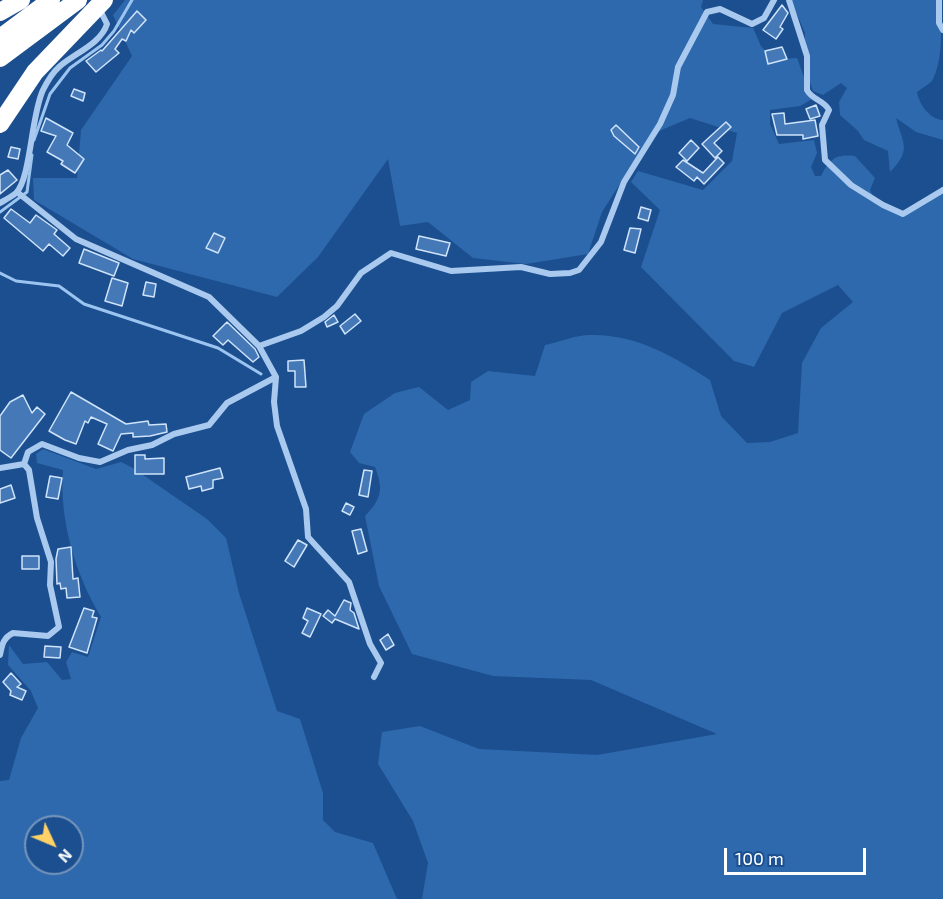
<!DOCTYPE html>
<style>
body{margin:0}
#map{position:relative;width:943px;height:899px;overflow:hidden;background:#1b4f8f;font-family:"Exo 2",sans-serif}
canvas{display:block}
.north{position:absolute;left:24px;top:815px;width:60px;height:60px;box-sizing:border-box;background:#1b4f8f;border:2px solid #7695bc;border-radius:50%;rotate:134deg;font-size:16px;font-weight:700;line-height:24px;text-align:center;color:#fff}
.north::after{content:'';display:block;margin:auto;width:21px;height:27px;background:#ffd166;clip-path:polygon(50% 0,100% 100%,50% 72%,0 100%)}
.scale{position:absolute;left:724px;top:848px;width:142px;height:27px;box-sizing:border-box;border:3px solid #fff;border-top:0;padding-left:8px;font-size:18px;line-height:21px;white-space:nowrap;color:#fff;-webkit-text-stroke:4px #1b4f8f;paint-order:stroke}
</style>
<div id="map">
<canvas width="943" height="899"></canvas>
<div class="north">N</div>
<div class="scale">100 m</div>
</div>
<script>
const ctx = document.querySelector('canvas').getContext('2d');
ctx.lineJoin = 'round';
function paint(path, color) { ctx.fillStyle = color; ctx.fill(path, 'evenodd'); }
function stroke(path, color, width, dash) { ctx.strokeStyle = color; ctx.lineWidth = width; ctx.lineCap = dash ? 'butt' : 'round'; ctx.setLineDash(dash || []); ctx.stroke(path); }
const green = new Path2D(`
 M125,0H703L701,7L713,24L753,28L761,46L773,60L797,58L812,99L800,106L770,110V124L779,144L814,140L817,153L811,167L815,176H821C830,159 835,154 855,156L875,178L870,190L876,202L898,215L917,208L943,186V899H422L428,863L413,821L378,764L382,732L420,726L479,749L597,755L717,734L591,680L493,676L412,654L379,586L365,516C381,499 384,490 375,467L359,463L350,452L364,414L395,393L419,387L448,410L470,400L471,382L488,371L535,376L545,345C559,342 576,335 590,335C636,334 673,356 710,380L721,416L747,443L770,442L798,433L802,363L821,328L853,302L838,285L782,313L754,367L734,361L641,267L660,210L631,182L638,171L703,190L732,161L737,133L690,118L652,134L602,212L588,254L526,264L473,258L428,222L400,226L388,159L318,257L277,297L133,259L34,200L33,178H77L81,130L132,56L113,15Z
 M791,0H938C943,21 943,62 932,81C928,85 922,88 917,92C919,104 929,119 943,120V140L916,132L896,118C903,144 912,150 890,172L888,151L864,140L858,131L840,115L839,102L847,88L841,83L823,95L813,91L805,67V33Z
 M43,449L96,469L121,462L133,468L207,519L226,538L239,593L277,711L300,719L323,793V820L335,832L373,843L397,899H0V781L9,780L21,738L38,708L31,691L8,665L9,645L23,664L47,662L62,680L71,679L66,662L72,652L88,657L101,617C75,574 59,519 63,470L37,463L36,454ZM36,827H72V863H36Z`);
const stream = new Path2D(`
 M34,140L50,94L70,68L102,45L114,31L132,0
 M0,212L27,192L32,155
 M0,273L16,281L59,286L84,304L218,348L261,374`);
const building = new Path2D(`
 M782,5L788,13L780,27L783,29L776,39L763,30Z
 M137,11L146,20L134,33L131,30L126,41L122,39L115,49L119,53L96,72L86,61L101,50L102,51Z
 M782,47L787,59L768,64L765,51Z
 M74,89L85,93L83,101L71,96Z
 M816,105L820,116L810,119L806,109Z
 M784,113L785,124L815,120L818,136L803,139V135H777L772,114Z
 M46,118L73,133L67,145L84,159L75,173L61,164L63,161L47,152L56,136L41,131Z
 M726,122L731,127L714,143L722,151L715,158L702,144Z
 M616,125L639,147L635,154L614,136L611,130Z
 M691,140L699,148L687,161L679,153Z
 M11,147L20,149L18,159L8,157Z
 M718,157L724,163L704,184L697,177L694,181L676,167L683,160L703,173Z
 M8,170L17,180L0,194V175Z
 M641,207L651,210L648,221L638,218Z
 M11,209L30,223L36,215L57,230L54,234L70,248L63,256L49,244L43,251L4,218Z
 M630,228L641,229L635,253L624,250Z
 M214,233L225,238L218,253L206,248Z
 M419,236L450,243L446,256L416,249Z
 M84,249L119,263L114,276L79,263Z
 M112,278L128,283L122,306L105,301Z
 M146,282L156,284L154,297L143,295Z
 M355,314L361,321L345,334L340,326Z
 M334,315L338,322L327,327L325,322Z
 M227,322L255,349L259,357L253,362L228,340L223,345L213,336Z
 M304,360L306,387H295V371H288V361Z
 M71,392L126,424L148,421L149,425L166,424L167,432L150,436L133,437V433L121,434L113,451L98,444L107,424L91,417L88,423L85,421L76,444L65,440L49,431Z
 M23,395L32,413L37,407L45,414L11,458L0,450V416L10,402Z
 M135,455H145V459L164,458V474H135Z
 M220,468L223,478L213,480V488L202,491L201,486L189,489L186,477Z
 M364,470L372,471L368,497L359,495Z
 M50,476L62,478L58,499L46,497Z
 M11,485L15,498L0,503V489Z
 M346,503L354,507L350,515L342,511Z
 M361,529L367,551L358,554L352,531Z
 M298,540L307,545L294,567L285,561Z
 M71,547L73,579L78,578L80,597L67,598L66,588L61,589L60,583L57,584L56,559L58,549Z
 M22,556H39V569H22Z
 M344,600L351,603L350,610L354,613L359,629L335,619L332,623L323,616L328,610L335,616Z
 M84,608L94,611L92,617L97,618L87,653L69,647Z
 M307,608L321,614L310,637L302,633L308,621L303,618Z
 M388,634L394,645L386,650L380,640Z
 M45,646L61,647L60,658L44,657Z
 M11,673L21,684L17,687L26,691L22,700L10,695L11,691L3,682Z`);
const minor = new Path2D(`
 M789,0L807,56V90C812,100 824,100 829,110L822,125L825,160L851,185L883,205L903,214L943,190
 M939,0V23L943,30
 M17,192L76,239L209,297L259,346L276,377L274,402L277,426L306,509L308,537L349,582L370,644L381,663L374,677
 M0,203C5,200 11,197 16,193C31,178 31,115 43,90C47,82 52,73 59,67C73,54 101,44 107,24L102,14
 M259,346L301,331L324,317L337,306L361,273L391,253L451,271L521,267L550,274L570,273L579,270L601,242L624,182L660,124L673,95L678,67L707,12L720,9L752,24L764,18L774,0
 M24,464L28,452L42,444L79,458L100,462L128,450L152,445L174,434L209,425L227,403L276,377
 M0,468L24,464
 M0,655C2,645 3,638 13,633L48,636L59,627L50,585L51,562L37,518L29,470L24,464`);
const motorway = new Path2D(`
 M0,12L21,0
 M0,38L51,0
 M0,58L78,0
 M0,124L35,72L104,0`);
paint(green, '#2e69ad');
stroke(stream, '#9cc4f0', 3);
paint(building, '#4478b7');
stroke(building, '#cfe3fa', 1.5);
stroke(minor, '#a9c9ee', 6);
stroke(motorway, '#fff', 18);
</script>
